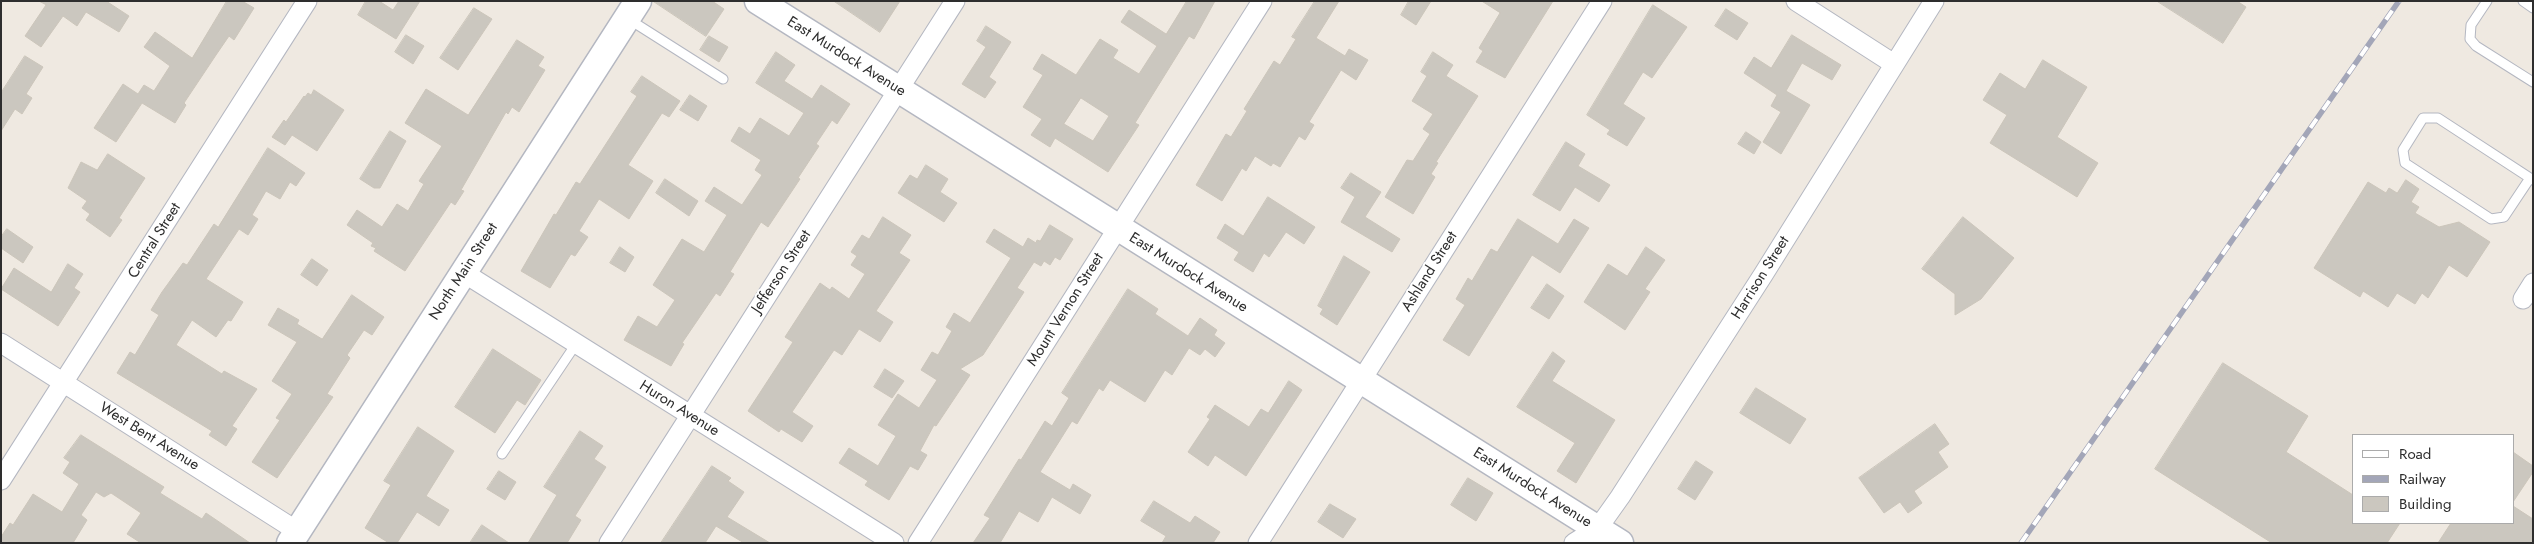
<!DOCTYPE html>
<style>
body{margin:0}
#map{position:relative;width:2534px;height:544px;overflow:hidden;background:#efe9e1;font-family:Jost,sans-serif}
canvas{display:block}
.frame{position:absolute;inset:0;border:2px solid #2e2e2e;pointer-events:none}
.legend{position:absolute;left:2352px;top:434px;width:162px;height:90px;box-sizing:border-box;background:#fff;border:1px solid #ababab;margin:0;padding:6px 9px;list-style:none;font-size:15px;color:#2e2e2e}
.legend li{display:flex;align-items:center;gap:10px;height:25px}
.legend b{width:25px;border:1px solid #ababab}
</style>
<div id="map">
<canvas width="2534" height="544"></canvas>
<div class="frame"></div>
<ul class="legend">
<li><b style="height:6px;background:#fff"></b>Road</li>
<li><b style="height:6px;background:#a3a6b8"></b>Railway</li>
<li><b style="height:14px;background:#cbc7bf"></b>Building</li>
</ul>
</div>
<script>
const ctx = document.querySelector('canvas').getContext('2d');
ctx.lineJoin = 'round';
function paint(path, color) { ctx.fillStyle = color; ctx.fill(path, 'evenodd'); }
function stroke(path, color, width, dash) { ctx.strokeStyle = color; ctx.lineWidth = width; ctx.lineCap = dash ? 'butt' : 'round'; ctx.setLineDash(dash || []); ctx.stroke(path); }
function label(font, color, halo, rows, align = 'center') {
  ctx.font = font + ' Jost,sans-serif'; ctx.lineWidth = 4; ctx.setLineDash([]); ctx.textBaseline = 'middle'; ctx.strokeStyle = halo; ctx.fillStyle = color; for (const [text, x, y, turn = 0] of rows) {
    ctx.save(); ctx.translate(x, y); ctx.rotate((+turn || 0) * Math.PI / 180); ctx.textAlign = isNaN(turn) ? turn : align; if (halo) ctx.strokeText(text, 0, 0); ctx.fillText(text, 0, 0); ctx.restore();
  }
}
const building = new Path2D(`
 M39,1H106L129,16L119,32L86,12L77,26L63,16L41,47L25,36L46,5Z
 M227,1H242L254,8L234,40L229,36L216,55L184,103L186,105L175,123L142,103L116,142L94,128L123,84L138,94L144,85L154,91L170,66L144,47L155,32L192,58Z
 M366,1H379L393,10L399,1H420L396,39L358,15Z
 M653,1H712L724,9L706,36Z
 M834,1H900L880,32Z
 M1187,1H1215L1194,39L1189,36L1135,123L1139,125L1108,172L1055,138L1050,147L1031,135L1042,119L1023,107L1043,75L1033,69L1042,54L1076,75L1100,39L1118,50L1113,58L1139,74L1157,46L1121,22L1129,10L1166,34ZM1081,98L1109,116L1093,141L1064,124Z
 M1315,1H1339L1316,38L1345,56L1349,49L1368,60L1356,80L1341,70L1309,122L1314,125L1305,140L1299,136L1280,167L1273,163L1271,166L1255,156L1246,171L1242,168L1222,201L1196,185L1226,134L1231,137L1247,111L1244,109L1274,61L1280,65L1296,39L1292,37Z
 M1409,1H1431L1416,25L1401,15Z
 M1482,1H1553L1505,78L1476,62L1483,51L1479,48L1500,13Z
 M2157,1H2237L2246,7L2223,43Z
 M1653,5L1687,27L1652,78L1643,72L1623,104L1645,118L1627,146L1607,134L1610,130L1587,115Z
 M474,8L492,19L458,70L440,58Z
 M1726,9L1748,23L1737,40L1715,26Z
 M986,26L1011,42L989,77L996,82L985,98L962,84L986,47L977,41Z
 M406,35L424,46L413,64L395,52Z
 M1792,35L1841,65L1832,80L1802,63L1786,91L1810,105L1781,154L1763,142L1781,112L1771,106L1777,95L1744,73L1754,57L1771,68Z
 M709,36L728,47L719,62L700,50Z
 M517,40L544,57L538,66L545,70L519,112L512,107L508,114L506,112L461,190L464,191L455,205L451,202L405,271L374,251L376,248L371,246L373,243L347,225L357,210L382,227L397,204L408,211L424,184L419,181L442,146L405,123L426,89L468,115Z
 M776,52L795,65L784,81L812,99L821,85L850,104L837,124L832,120L816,144L819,146L798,178L800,179L768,227L761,222L730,272L734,274L720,296L716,293L682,343L684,344L671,366L624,340L638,316L657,327L675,300L653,285L682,239L704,252L727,215L705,201L714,187L742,205L762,175L755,170L761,160L731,141L739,127L750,134L760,118L789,136L804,113L756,83Z
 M1433,52L1453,65L1446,76L1478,96L1436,162L1438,163L1431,174L1435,177L1413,214L1385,197L1407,160L1413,161L1430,134L1423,129L1433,114L1412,101L1427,76L1421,72Z
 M25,56L43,67L26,94L32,98L22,114L15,109L1,131V93Z
 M2043,60L2087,87L2057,137L2098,163L2077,197L1990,143L2007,115L1983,100L2000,73L2025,89Z
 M642,76L680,101L669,117L662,113L628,165L653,181L629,219L599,199L579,231L588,237L575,256L571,254L550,288L521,271L554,214L556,215L576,182L580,184L637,96L631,92Z
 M314,90L344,110L317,151L292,135L285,145L272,137L284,120L286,122L304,96L305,97L308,93L311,95Z
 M690,95L707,106L698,121L680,110Z
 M390,131L406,141L380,188H374L360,179Z
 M1746,132L1761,142L1754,154L1738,144Z
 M1566,142L1585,154L1578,166L1610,185L1599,202L1575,187L1560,211L1533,195Z
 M268,148L305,173L296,186L290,182L280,199L266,191L252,215L258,219L248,235L239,229L206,279L243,302L231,321L228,320L216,337L192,320L176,345L222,374L224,371L257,389L232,426L237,429L226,446L209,435L212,431L117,373L130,352L135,355L159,315L151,310L162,292L183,263L187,265L214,224L218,227Z
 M108,154L145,178L119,218L122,220L110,237L86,220L90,214L82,208L87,201L68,188L81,162L97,170Z
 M926,165L948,179L940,192L957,203L944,222L898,193L910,175L917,179Z
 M1351,173L1381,192L1365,217L1400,239L1392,252L1341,222L1355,197L1341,188Z
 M665,179L698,201L689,216L656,193Z
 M2406,180L2419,189L2411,202L2419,207L2415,213L2439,227L2459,222L2490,242L2467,277L2449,265L2428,298L2422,293L2415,304L2397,293L2388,307L2363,291L2360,297L2314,268L2368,182L2386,193L2389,188L2397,193Z
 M1268,197L1315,227L1304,244L1286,232L1269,257L1264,253L1253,272L1234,260L1239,252L1217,238L1225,224L1243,236Z
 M883,217L911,235L899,253L910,260L876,311L893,322L880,342L859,329L842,355L834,350L792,412L813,426L802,442L781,429L779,432L748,411L793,342L785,337L820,283L830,290L832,287L849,299L865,274L851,265L857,256L851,252L862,235L869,239Z
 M1963,217L2014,258L1981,299L1955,315V294L1922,269Z
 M1518,219L1558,244L1574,219L1589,228L1560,273L1532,255L1469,356L1443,340L1465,305L1456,299L1468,278L1472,281L1491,249L1497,252Z
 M1050,225L1073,239L1060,260L1055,257L1050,265L1044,261L1041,266L1034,262L1017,288L1024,292L983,355L960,369L970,375L936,426L934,425L920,451L927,455L918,470L910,466L889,500L865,485L868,481L839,463L849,448L878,466L896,436L878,425L898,394L919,408L937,380L921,370L932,352L938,355L952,331L946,327L954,313L970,323L1011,258L986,242L994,229L1023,247L1028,238L1036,243L1037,240L1040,241Z
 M7,229L33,247L23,263L1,248V237Z
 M620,247L634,257L625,272L610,263Z
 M1646,247L1665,260L1645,289L1650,292L1625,330L1584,302L1608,264L1627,276Z
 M1344,256L1370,272L1337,325L1320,314L1323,309L1318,306Z
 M312,259L328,270L317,286L301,275Z
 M68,264L83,274L74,288L80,292L58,326L1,289L14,268L51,292Z
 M1547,284L1564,296L1549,319L1531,308Z
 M1128,289L1158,309L1155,314L1188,336L1200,318L1217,330L1214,335L1225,343L1215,357L1205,349L1200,355L1189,348L1172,375L1165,370L1145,402L1110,380L1103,391L1099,388L1077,424L1072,421L1040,472L1070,490L1073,484L1091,495L1080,514L1052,497L1038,522L1019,511L1000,543H973L990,518L984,515L1019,459L1021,460L1045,421L1052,426L1069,398L1062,393Z
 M352,295L384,317L372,335L364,330L347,355L350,358L327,394L333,397L277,478L252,462L280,420L276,418L292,394L272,381L297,342L268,325L278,308L299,320L297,324L322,339Z
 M493,349L541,380L525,405L517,400L495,433L455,407Z
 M1553,352L1565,361L1552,381L1615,420L1576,483L1557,471L1575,443L1517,407Z
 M2223,363L2308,416L2286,452L2353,495V523H2400L2387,543H2272L2155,469Z
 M885,369L904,381L892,398L874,387Z
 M1289,381L1302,390L1246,476L1215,455L1208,466L1188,452L1210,419L1207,417L1215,405L1249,427L1261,409L1268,413Z
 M1756,388L1806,419L1790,444L1740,413Z
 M1935,424L1949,444L1938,452L1948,467L1914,491L1922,503L1908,513L1900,502L1884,513L1859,478Z
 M418,427L454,451L426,496L449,510L439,526L417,512L397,543H389L365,528L391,485L384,481Z
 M580,431L603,446L594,459L606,467L575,516L581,520L567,543H528L557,495L544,487Z
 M81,435L164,487L160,493L202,519L206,513L250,543H141L127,534L141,513L111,493L104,497L96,492L81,515L87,520L73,543H1V537L10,523L13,525L33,494L62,512L79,484L63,473L70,462L64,458Z
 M2513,452L2533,466V472L2513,502Z
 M1696,461L1713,472L1695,500L1678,489Z
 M712,466L731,478L728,481L744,492L727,517L770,543H744L716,526L705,543H661Z
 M499,471L516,482L505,500L487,489Z
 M1468,478L1493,493L1476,521L1451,505Z
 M1154,501L1190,523L1195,516L1220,532L1213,543H1162L1166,536L1141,521Z
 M1330,504L1356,519L1343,538L1318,522Z
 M2513,506L2533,519V543H2438L2451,523H2513Z
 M482,525L509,543H470Z`);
const lane = new Path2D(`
 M2487,1L2471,25L2470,39L2476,46L2533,82
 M2523,1L2533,8
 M630,20L723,79
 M2530,178L2504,217L2491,219L2405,163L2403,150L2423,118H2438L2533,180
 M502,454L576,344`);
const street = new Path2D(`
 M1796,1L1894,64
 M464,273L894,543
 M2523,299L2533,283
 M1,343L297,531
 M1,480L307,1
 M609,543L955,1
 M918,543L1262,1
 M1258,543L1602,1
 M1574,543L1598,528L1620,497L1763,275L1934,1`);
const secondary = new Path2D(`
 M758,1L1620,543
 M290,543L638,1`);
const rail = new Path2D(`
 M2021,543L2399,1`);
const streetNames = [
 ["East Murdock Avenue",846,57,32],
 ["Central Street",155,241,-58],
 ["North Main Street",464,272,-57],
 ["Jefferson Street",782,272,-57],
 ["Ashland Street",1430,272,-58],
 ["East Murdock Avenue",1188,273,32],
 ["Harrison Street",1761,278,-58],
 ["Mount Vernon Street",1066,310,-58],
 ["Huron Avenue",679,409,32],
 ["West Bent Avenue",149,437,32],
 ["East Murdock Avenue",1532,488,32]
];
paint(building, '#cbc7bf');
stroke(building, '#cbc5ba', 1);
stroke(lane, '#b4b7c1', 11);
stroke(street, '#b4b7c1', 21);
stroke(secondary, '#b4b7c1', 29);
stroke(lane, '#fff', 9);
stroke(street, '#fff', 19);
stroke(secondary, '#fff', 26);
stroke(rail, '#a3a6b8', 5.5);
stroke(rail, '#fff', 4, [11]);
label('15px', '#2e2e2e', '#fff', streetNames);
</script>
